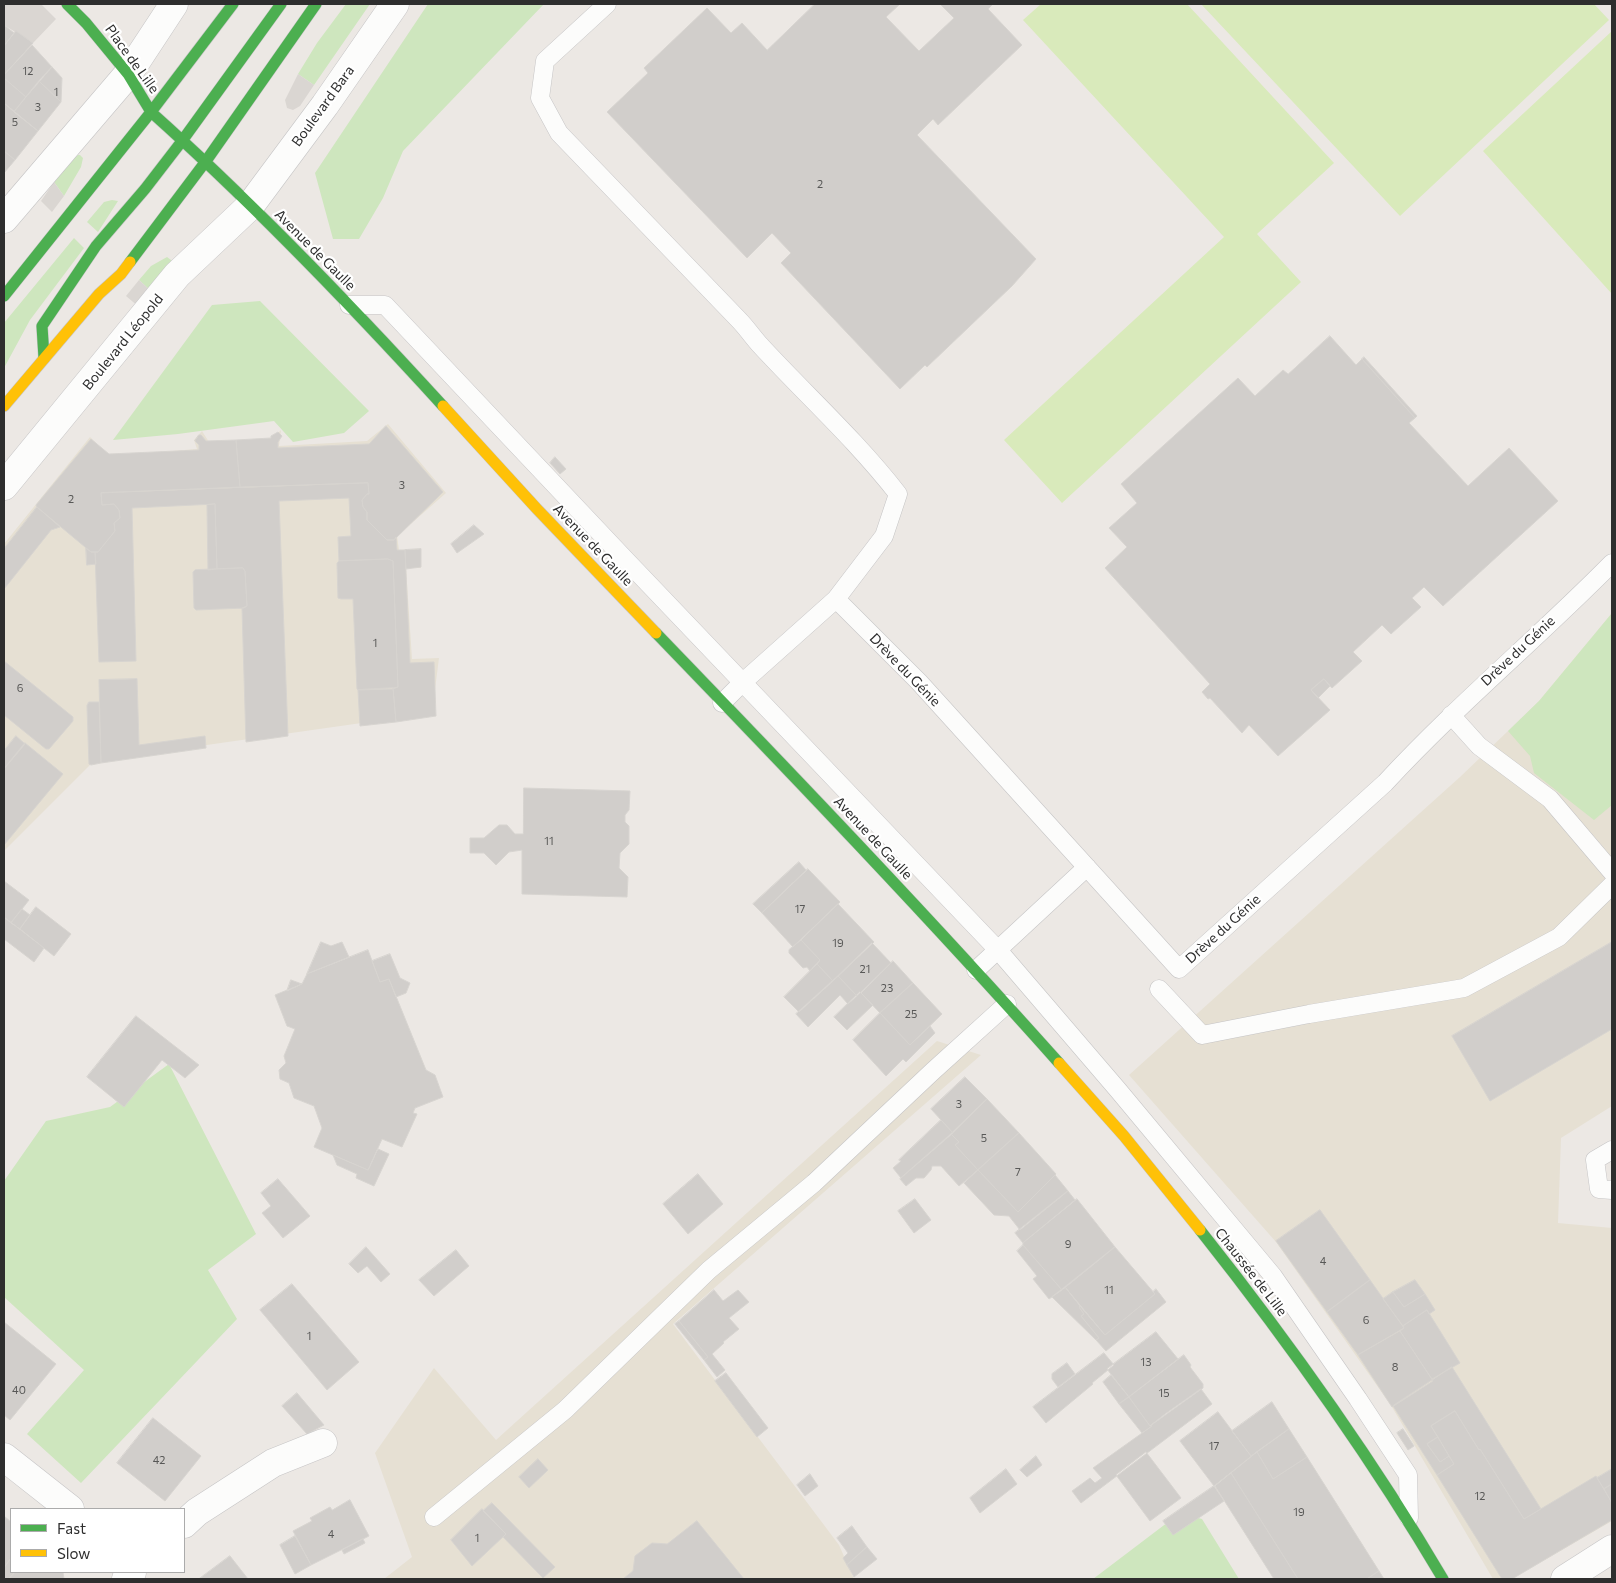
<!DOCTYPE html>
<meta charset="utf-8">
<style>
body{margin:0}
#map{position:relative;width:1616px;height:1583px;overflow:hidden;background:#ece8e4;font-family:Commissioner,sans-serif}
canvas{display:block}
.frame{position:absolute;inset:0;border:5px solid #2e2e2e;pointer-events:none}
.legend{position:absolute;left:10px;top:1508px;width:175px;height:65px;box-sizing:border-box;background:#fff;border:1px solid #ababab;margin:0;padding:6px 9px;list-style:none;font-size:15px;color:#2e2e2e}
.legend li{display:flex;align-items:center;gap:10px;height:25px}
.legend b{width:25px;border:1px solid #ababab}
</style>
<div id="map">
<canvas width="1616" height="1583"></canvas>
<div class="frame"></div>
<ul class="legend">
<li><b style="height:6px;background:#4caf50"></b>Fast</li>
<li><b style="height:6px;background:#ffc107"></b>Slow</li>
</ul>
</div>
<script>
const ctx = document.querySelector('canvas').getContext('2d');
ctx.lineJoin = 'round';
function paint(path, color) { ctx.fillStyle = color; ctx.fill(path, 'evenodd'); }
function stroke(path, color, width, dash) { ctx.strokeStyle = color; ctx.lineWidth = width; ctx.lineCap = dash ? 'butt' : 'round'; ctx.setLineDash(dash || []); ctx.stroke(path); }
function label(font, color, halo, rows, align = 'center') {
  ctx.font = font + ' Commissioner,sans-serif'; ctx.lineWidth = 4.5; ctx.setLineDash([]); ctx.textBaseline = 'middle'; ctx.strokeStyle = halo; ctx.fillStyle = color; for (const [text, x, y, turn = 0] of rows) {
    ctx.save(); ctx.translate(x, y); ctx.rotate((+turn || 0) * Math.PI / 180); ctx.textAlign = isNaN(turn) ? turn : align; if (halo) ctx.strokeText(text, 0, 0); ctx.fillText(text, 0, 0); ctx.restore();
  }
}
const education = new Path2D(`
 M388,424L446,493L397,536L399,550L417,549L421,568H406L412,659L439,658L432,713L94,761L4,851V544L90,437L109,456L197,449L194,440L202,431L209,442L272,439L281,430L279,446L367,441Z
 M1612,613V1106L1561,1138L1558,1223L1612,1228V1521L1512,1579H1493L1392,1407L1276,1242L1129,1075L1460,777L1508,731L1539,701Z
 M937,1041L981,1055L673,1324L839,1545L854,1579H384L412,1557L375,1453L434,1368L496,1440Z`);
const green = new Path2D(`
 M346,4H370L314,85L298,74L317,43Z
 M428,4H544L403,151L383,198L359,239H333L315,173Z
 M78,155H80L83,158L81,167L64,196L54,182L74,158Z
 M112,200L118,201L98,232L87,222L104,202Z
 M74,238L84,248L30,320L4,368V323Z
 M167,257L171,260L172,265L152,292L139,280L151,266Z
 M260,301L369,411L344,433L293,442L274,421L178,434L113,440L212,305Z
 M1612,613V805L1594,820L1534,773L1530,756L1508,731L1539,701Z
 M169,1064L256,1234L208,1270L237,1319L81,1483L27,1434L84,1370L4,1297V1181L46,1121L110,1107Z
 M1180,1513L1202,1519L1239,1579H1093Z`);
const pitch = new Path2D(`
 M1041,4H1187L1334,163L1257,234L1301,282L1062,503L1004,440L1224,237L1023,20Z
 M1201,4H1594L1609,20L1400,216Z
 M1612,31V294L1483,151Z`);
const plaza = new Path2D(`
 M4,4H41L56,19L33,43L4,25Z
 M298,74L314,85L300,106L293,110L287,108L285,100Z
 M54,182L64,196L52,212L41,201Z
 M139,280L152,292L139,307L126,296Z`);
const building = new Path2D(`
 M815,4H900L886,17L919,51L954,18L940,4H993L988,9L1022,45L938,125L933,119L917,135L1036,259L1012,286L927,367L925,365L900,389L781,263L791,253L772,233L747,258L607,112L648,73L644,68L707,8L731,33L742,23L767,50Z
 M4,25L14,33L4,46Z
 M16,31L33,43L4,75V46Z
 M32,45L52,67L26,97L4,78V75Z
 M52,67L62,78L61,102L39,81Z
 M4,78L26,97L14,112L4,103Z
 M39,81L61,102L38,131L14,112Z
 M4,103L38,131L15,160L4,151Z
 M4,151L15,160L4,173Z
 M1330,336L1356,365L1362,359L1415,418L1409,423L1468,486L1509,448L1558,501L1443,606L1424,587L1412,598L1421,607L1391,634L1382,625L1353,652L1362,661L1332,688L1324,679L1311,690L1330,710L1278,756L1249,725L1242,733L1210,698L1208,699L1202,692L1210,684L1105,568L1127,547L1109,528L1137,503L1121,484L1238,378L1255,396L1283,370L1288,374Z
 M1364,357L1417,416L1415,418L1362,359Z
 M386,426L443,492L394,540H387L367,520V512L363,507L362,500L367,494H369L368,483L240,487L236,440L271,438V436L278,432L282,436L278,442V448L369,444Z
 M199,435H201L206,441L236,440L240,487L101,493L102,505L114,504L119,510L120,518L114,523L115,531L98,552H91L37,507L36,505L91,439L109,454L199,450V445L195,441Z
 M555,457L566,469L560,474L550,463Z
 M368,483L369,494H367L362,500L363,507L367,512V520L387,540H394L396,537L397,550H405L410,663L434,662L436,716L396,722L393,688L398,687L393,561L388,559L339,561L338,537L351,536L349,498L279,501L288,736L246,742L242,608L247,606L245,571L243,568L217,569L215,504L132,508L136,661L99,662L95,552H98L115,531L114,523L120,518L119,510L114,504L102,505L101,493Z
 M215,504L217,569L208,570L207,505Z
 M37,507L60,527L51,530L4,589V549Z
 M474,525L484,534L457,553L451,544Z
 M86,548L91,552H95L96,564L87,565Z
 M421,549V567L406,569L405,550Z
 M388,559L393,561L398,687L393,689L359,690L357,689L353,599H341L338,598L337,563L339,561Z
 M243,568L245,571L247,606L244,608L196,610L194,608L193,572L195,570Z
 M4,661L73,717V721L49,749H46L4,715Z
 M137,679L139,745L205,736L206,748L101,763L99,680Z
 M1324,679L1330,686L1318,698L1311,690Z
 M393,688L396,722L360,726L358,690Z
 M89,702H99L101,763L91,765L89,764L87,706Z
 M16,736L25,744L4,769V751Z
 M25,743L63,774L4,845V769Z
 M524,788L630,791L629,810L625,815V822L629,826V844L620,853L619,868L628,877L627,897L522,894V850L509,852L496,865L484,853H470V838H484L499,825H507L515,834H523Z
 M799,862L806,870L762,913L753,904Z
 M808,869L840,902L793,947L762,913Z
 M4,881L29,900L11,923L4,917Z
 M838,904L874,942L833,981L817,964L820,960L801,940Z
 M36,907L71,934L54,956L20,929Z
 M22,909L30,915L20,929L11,923Z
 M4,917L44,948L34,962L4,939Z
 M801,940L820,960L810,971L807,967L803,968L789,953V950Z
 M321,942L331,946L342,942L349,957L307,974Z
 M1612,942V1029L1490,1101L1452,1036Z
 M872,943L891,963L857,996L838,976Z
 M368,950L380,982L389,979L426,1070L435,1075L443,1097L415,1108L413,1113L417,1114L402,1147L382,1139L368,1170L314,1147L322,1128L314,1106L294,1098L289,1083L280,1079L279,1070L286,1063L284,1056L295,1029L287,1026L275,995L302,984L307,974Z
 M390,954L400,978L410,983L406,993L396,997L389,979L380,982L372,961Z
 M893,961L913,983L880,1013L861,993Z
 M817,964L833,981L799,1012L784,997Z
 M838,976L857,996L848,1004L840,995L808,1027L796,1014Z
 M291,980L302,984L287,991Z
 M913,983L942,1014L910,1045L880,1013Z
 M860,992L873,1005L847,1030L834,1017Z
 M880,1013L910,1045L930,1026L935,1033L906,1062L903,1059L886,1076L853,1040Z
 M136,1016L199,1065L185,1078L162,1060L124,1107L87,1077Z
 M965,1077L987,1099L953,1133L931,1109Z
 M987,1099L1019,1133L978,1170L955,1145L959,1142L951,1134Z
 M941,1120L953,1133L901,1178L893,1168L901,1161L899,1160Z
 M1019,1133L1056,1174L1018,1212L978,1170Z
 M951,1134L959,1142L955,1145L978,1170L959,1186L941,1166H932L931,1170L924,1178H916L906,1186L900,1179Z
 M378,1149L389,1154L374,1186L356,1178L357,1174L337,1165L333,1155L368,1170Z
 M978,1170L1018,1212L1055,1175L1068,1191L1020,1230L1009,1216L994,1215L964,1183Z
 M698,1174L723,1204L688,1234L663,1204Z
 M278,1179L310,1216L283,1238L262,1213L271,1206L261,1193Z
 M1068,1191L1075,1200L1023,1243L1015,1233Z
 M915,1199L931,1220L914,1233L898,1211Z
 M1077,1199L1115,1247L1062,1290L1023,1245V1243Z
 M1320,1210L1370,1280L1327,1312L1276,1241Z
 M1023,1245L1062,1290L1049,1299L1033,1279L1037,1276L1017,1251Z
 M366,1247L390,1274L381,1282L367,1266L358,1273L349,1264Z
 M1115,1247L1155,1294L1105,1335L1065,1287Z
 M456,1250L469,1266L434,1296L419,1280Z
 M1370,1280L1404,1328L1358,1355L1327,1312Z
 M1415,1280L1425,1294L1404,1307L1393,1292Z
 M292,1284L359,1362L327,1390L260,1310Z
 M1065,1287L1080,1306L1079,1307L1084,1314L1081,1316L1099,1338L1096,1340L1052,1297Z
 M1156,1289L1166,1302L1106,1351L1096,1340L1099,1338L1081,1316L1084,1314L1079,1307L1080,1306L1105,1335L1155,1294L1153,1292Z
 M714,1290L723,1301L738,1290L749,1302L729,1318L739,1329L723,1342L724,1343L712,1354L725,1370L717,1377L704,1360L708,1357L679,1321Z
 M1393,1292L1404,1307L1425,1294L1435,1310L1429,1314L1427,1310L1403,1326L1383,1299Z
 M1427,1310L1460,1363L1432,1379L1400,1331L1404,1328L1403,1326Z
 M679,1321L708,1357L704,1360L675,1324Z
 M4,1322L56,1364L10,1420L4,1415Z
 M1400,1331L1433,1381L1392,1407L1358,1355Z
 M1156,1332L1178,1359L1129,1397L1107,1369Z
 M1104,1353L1114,1365L1092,1383L1093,1384L1046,1423L1033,1407Z
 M1184,1355L1191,1365L1190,1367L1203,1384V1388L1150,1426L1129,1397Z
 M1067,1363L1075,1374L1058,1387L1052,1379V1374Z
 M1452,1367L1541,1509L1524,1519L1480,1449L1479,1450L1455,1411L1431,1426L1438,1437L1427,1444L1440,1462L1449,1456L1454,1464L1437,1475L1393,1406Z
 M726,1373L768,1428L757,1437L715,1381Z
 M1111,1375L1129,1397L1119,1404L1103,1382Z
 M1201,1389L1212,1404L1081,1503L1072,1491L1090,1478L1095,1483L1102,1478L1093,1468L1152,1426L1151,1425L1165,1414Z
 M297,1393L324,1425L307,1434L282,1406Z
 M1129,1397L1150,1426H1152L1142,1433L1119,1404Z
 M1272,1402L1289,1429L1251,1456L1232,1431Z
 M1455,1411L1479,1450L1480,1449L1524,1519L1596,1476L1612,1503V1520L1512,1579H1502L1437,1475L1454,1464L1431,1426Z
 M1218,1412L1251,1456L1257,1452L1214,1486L1180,1441Z
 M153,1418L201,1456L165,1501L117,1463Z
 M1289,1429L1307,1457L1273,1479L1257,1452Z
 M1403,1429L1414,1446L1408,1450L1397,1433Z
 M1438,1437L1449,1456L1440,1462L1427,1444Z
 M1146,1452L1181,1498L1150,1521L1116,1475Z
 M1257,1452L1273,1479L1307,1457L1379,1571L1367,1579H1298L1231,1473Z
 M1036,1456L1042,1465L1027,1477L1020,1470Z
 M538,1459L548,1470L529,1488L519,1477Z
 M1006,1469L1017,1484L980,1513L970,1498Z
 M1612,1469V1484L1604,1489L1597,1478Z
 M1231,1473L1298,1579H1274L1215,1486Z
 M810,1474L818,1486L805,1496L797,1485Z
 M1612,1484V1503L1604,1489Z
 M1214,1486L1224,1501L1173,1535L1163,1521Z
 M350,1500L369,1536L311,1565L293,1531L312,1521L310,1518L330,1507L332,1510Z
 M492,1503L555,1567L543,1578L503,1537L506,1534L483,1511Z
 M482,1509L506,1534L472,1566L451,1540Z
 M4,1516L11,1522V1558L4,1568Z
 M697,1521L744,1579H623L633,1571L635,1556L652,1543L667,1544Z
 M852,1526L867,1547L847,1565L843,1558L848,1553L837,1538Z
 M295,1536L311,1565L295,1574L280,1545Z
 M363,1539L365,1543L344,1554L342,1550Z
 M867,1547L877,1559L854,1577L847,1565Z
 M230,1556L248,1579H199Z
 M11,1558V1572H15L9,1579H4V1568Z
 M1379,1571L1384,1579H1367Z
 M15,1572H63L64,1579H9Z`);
const lane = new Path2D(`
 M607,4L545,61L540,98L559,133L738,319C746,327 752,336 760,345C806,395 856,440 898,494L884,536L836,599L743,682L722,703
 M349,305H385L622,556L998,950L1118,1090L1273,1276L1358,1399L1408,1475L1409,1518
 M836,599L919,682L1179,969L1385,783C1457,705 1538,638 1612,563
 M1451,715L1479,746L1550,799L1612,872
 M976,970L1087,867
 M1159,989L1202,1035L1309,1014L1464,988L1559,937L1612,885
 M1612,1150L1595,1160L1599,1189L1612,1190
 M434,1517L565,1410L709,1270L814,1183L933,1071L1007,1004`);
const street = new Path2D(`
 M4,219L128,74L174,4
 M4,486L177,275L250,206L325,105L395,4
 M4,1457L70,1509
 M184,1524L197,1512L273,1463L323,1443
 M126,1579L132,1572
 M1565,1579L1612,1549`);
const fast = new Path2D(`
 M67,4L86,23L128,74L151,112
 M151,112C254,204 350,304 443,406
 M130,262L206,161L316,4
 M4,296L151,112L233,4
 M44,358L42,326L96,246L145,189L182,141L281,4
 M656,633C792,774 928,916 1059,1063
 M1200,1230C1288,1341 1371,1457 1443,1579`);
const slow = new Path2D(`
 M4,406L99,294L121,274L130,262
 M443,406L537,509L656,633
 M1059,1063L1124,1136L1200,1230`);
const numberNames = [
 ["12",28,71],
 ["1",56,92],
 ["3",38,107],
 ["5",15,122],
 ["2",820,184],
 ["3",402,485],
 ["2",71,499],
 ["1",375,643],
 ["6",20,688],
 ["11",549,841],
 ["17",800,909],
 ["19",838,943],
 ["21",865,969],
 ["23",887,988],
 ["25",911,1014],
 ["3",959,1104],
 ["5",984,1138],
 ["7",1018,1172],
 ["9",1068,1244],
 ["4",1323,1261],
 ["11",1109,1290],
 ["6",1366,1320],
 ["1",309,1336],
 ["13",1146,1362],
 ["8",1395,1367],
 ["40",19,1390],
 ["15",1164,1393],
 ["17",1214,1446],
 ["42",159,1460],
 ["12",1480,1496],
 ["19",1299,1512],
 ["4",331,1534],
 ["1",477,1538]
];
const streetNames = [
 ["Place de Lille",132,59,54],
 ["Boulevard Bara",323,106,-54],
 ["Avenue de Gaulle",315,250,45],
 ["Boulevard Léopold",123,342,-51],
 ["Avenue de Gaulle",593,545,46],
 ["Drève du Génie",1518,651,-43],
 ["Drève du Génie",905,670,46],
 ["Avenue de Gaulle",873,838,47],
 ["Drève du Génie",1223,929,-42],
 ["Chaussée de Lille",1251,1272,52]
];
paint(education, '#e6e0d3');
paint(green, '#cee6be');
paint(pitch, '#d9eabb');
paint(plaza, '#dad6d2');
paint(building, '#d1cecb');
stroke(building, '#d7d4d0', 1);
stroke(lane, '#c5c4c5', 19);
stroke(street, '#c5c4c5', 29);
stroke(fast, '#c5c4c5', 12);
stroke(slow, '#c5c4c5', 12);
stroke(lane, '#fcfcfb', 18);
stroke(street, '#fcfcfb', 28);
stroke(fast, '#4caf50', 11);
stroke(slow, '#ffc107', 11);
label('11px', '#585857', null, numberNames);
label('14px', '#2e2e2e', '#fff', streetNames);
</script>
